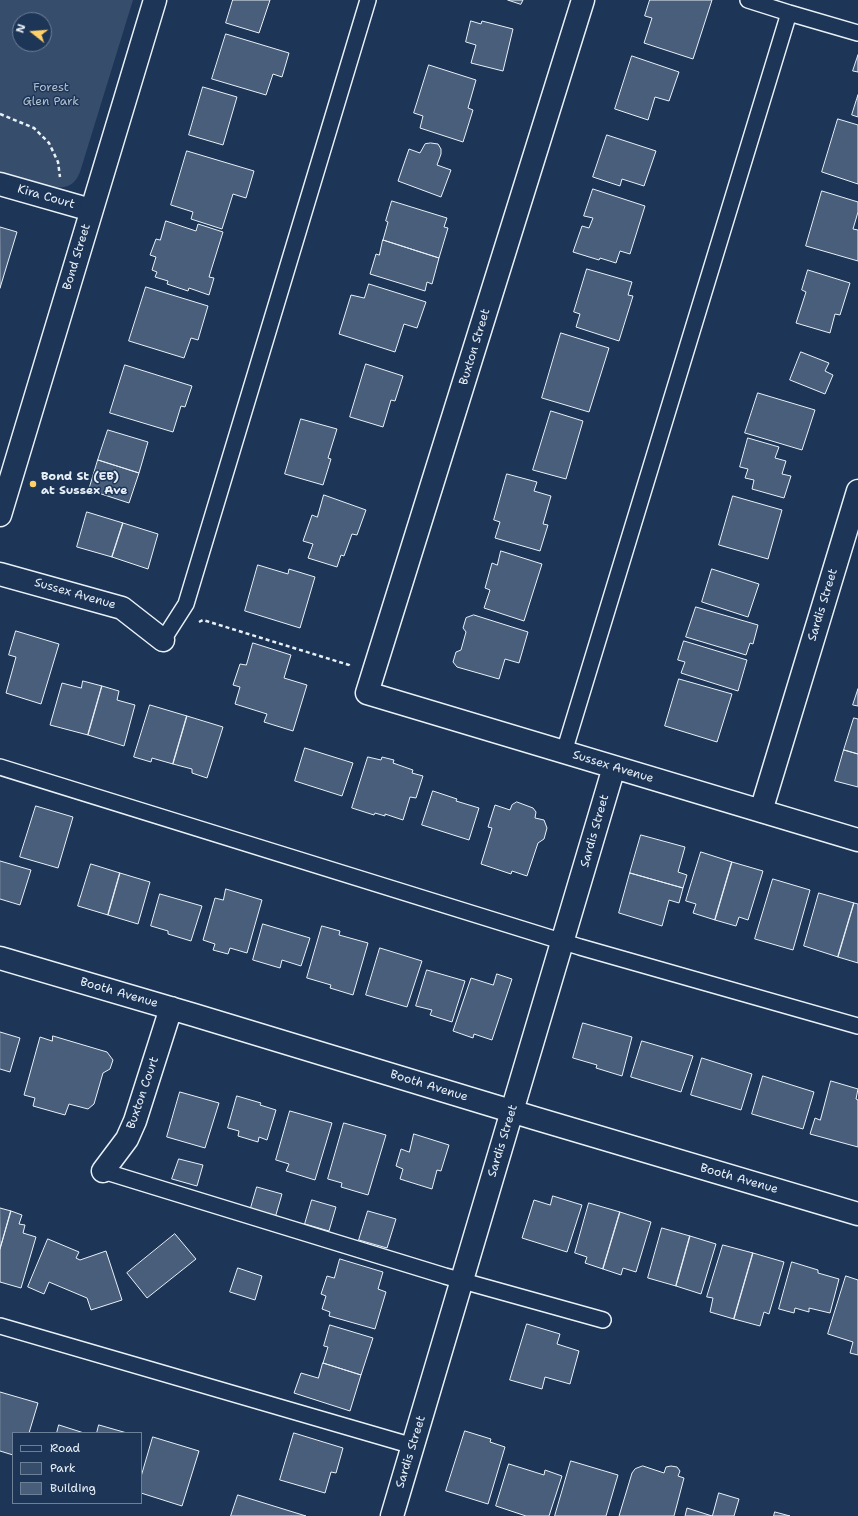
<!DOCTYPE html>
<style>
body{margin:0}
#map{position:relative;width:858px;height:1516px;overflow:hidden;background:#1d3557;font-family:"Shantell Sans",sans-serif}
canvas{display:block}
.legend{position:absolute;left:12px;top:1432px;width:130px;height:72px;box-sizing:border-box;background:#1d3557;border:1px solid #6e8097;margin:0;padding:5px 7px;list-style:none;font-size:12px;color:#e8f1f8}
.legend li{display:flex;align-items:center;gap:8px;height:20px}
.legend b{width:20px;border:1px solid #6e8097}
.north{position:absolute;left:12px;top:12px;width:40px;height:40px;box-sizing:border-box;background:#1d3557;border:1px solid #6e8097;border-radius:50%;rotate:287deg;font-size:11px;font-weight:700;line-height:16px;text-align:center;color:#e8f1f8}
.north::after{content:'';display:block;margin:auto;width:14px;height:18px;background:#ffd166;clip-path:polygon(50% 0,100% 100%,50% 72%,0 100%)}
</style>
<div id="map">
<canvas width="858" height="1516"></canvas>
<ul class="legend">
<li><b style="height:5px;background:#1d3557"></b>Road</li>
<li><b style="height:11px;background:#374d6c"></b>Park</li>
<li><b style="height:11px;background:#495e7a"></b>Building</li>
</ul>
<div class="north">N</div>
</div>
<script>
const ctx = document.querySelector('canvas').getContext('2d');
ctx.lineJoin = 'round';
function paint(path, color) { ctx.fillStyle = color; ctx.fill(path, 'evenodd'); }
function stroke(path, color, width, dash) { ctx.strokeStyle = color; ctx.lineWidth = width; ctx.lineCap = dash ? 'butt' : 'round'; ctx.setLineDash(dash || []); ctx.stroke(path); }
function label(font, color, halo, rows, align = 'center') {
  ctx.font = font + ' "Shantell Sans",sans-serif'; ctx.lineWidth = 3; ctx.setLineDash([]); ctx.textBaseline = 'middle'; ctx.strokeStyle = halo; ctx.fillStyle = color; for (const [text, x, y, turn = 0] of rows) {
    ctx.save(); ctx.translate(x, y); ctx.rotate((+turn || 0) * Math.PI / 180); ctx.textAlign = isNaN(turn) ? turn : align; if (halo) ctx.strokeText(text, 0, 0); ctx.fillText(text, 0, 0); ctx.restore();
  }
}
const green = new Path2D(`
 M0,0H133L80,172C71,195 52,187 34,182C23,178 11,175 0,172ZM20,20H44V44H20Z`);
const building = new Path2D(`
 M233,0H270L259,33L226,23Z
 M508,0H523L521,4Z
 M650,0H712L693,59L644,43L652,18L645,16Z
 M471,21L481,24L482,21L513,29L503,71L471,63L476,45L466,42Z
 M226,34L289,53L282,77L273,74L266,95L212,79Z
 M858,55V72L853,71Z
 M632,56L679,72L669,101L655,97L648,120L615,109Z
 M429,65L476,80L468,108L473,110L463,142L420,128L423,116L414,113Z
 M203,87L237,97L223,145L189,135Z
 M858,95V117L852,115Z
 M838,119L858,125V184L822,172Z
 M607,135L656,151L644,186L622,179L620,186L593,177Z
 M431,143L438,144L441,149V154L437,165L451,170L441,197L398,181L409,149L420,153L425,144Z
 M187,151L254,171L246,198L233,194L222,229L191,219L193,212L171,205Z
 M593,189L645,206L630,254L620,251L616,263L600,258L599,260L573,252L582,226L589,228L593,218L584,216Z
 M822,191L858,202V212L853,229L858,230V261L806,246Z
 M392,201L447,218L444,227L448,228L439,258L383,240L388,222L386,221Z
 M166,221L196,231L198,224L223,232L209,277L214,278L209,295L189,288L188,291L167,284L168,281L155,277L157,272L152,270L156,257L150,255L156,239L160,240Z
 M0,227L17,232L0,288Z
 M383,240L439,258L432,284L427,282L425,291L370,274L376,254L379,255Z
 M587,269L632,282L628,295L633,296L619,341L576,327L580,314L574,312Z
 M808,270L850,283L840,315L835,314L830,333L796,323L806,292L802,290Z
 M369,284L426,302L417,328L404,324L395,352L339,334L351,295L364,298Z
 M146,287L208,306L198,340L191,338L184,358L129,341Z
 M561,333L609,348L589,412L542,398Z
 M801,352L829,363L825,371L833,375L825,394L790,380Z
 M366,364L403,376L395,401L391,400L383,427L350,417Z
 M125,365L192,386L185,407L181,406L173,432L110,413Z
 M758,393L815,410L802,450L745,433Z
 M551,411L583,421L566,479L533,470Z
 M301,419L337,429L328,458L331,459L323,485L285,474Z
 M108,430L148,442L139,473L98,460Z
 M748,438L779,447L775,458L786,461L782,474L791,476L784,498L752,489L754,480L745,478L748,469L740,467Z
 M98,460L139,473L129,503L89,490Z
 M507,474L537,482L534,491L551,496L543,524L548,525L540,551L495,538L500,522L494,520Z
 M324,495L366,510L357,535L352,534L344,556L341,555L337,567L308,558L313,544L303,541L312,515L317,517Z
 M733,496L782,510L768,559L719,545Z
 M87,512L123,523L112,557L77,547Z
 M123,523L158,534L148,569L112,557Z
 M501,551L542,564L524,621L484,608L490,590L485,588L492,563L497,565Z
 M258,565L288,574L289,569L315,577L300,628L245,611Z
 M712,569L759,584L748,617L702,602Z
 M696,607L758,625L753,644L750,643L746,655L686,637Z
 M474,615L528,632L519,663L505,659L499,679L457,667L453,662L456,652L461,650L466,632L463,628L466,618Z
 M16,631L59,644L41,704L6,693L16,657L9,655Z
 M684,641L747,660L738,691L681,673L685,662L678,660Z
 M253,643L291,655L284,678L307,685L293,731L264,722L267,714L235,704L240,687L233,685L240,664L246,665Z
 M679,679L732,694L717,742L665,726Z
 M83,681L102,686L88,735L50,725L62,683L81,688Z
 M102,686L119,691L117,700L135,705L124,746L88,735Z
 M858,689V706L853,705Z
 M150,705L187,716L173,764L152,758L151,762L134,757Z
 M187,716L223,727L207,778L192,773V769L173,764Z
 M854,718L858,719V754L844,750Z
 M305,748L353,763L342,796L295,781Z
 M844,750L858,754V787L835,781Z
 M368,757L381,760L382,757L394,760L393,763L413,770L412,773L423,776L416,798L410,797L403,820L385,814V816L375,813L374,815L352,808Z
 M433,791L457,799L456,801L479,808L469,840L422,825Z
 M517,802L533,808L536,812L535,818L544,820L547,828L544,839L538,843L527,876L512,871L511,874L481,864L492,828L488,827L495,805L510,810L512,805Z
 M36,806L73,817L58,868L20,857Z
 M641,835L685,847L678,872L687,875L683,888L630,873Z
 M701,852L732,862L715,920L693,913L696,904L686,901Z
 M0,861L31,870L20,905L0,899Z
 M732,862L763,871L748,920L739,917L736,926L715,920Z
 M91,864L120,873L108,915L78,906Z
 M120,873L150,882L138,924L108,915Z
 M630,873L683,888L679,903L669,900L662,926L619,913Z
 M773,879L810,890L793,950L755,939Z
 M226,889L262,900L247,953L230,948L228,954L213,950L215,944L203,940L215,898L223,900Z
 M819,893L854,903L838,957L804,946Z
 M160,894L202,906L191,941L168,934V931L151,926Z
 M854,903L858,904V963L838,957Z
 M263,924L310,938L301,966L282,960L280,968L253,960Z
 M322,926L340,931L339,935L368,943L353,995L330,988L331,985L307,978Z
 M380,948L422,961L407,1007L366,995Z
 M427,970L465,981L452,1022L430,1015L432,1010L416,1006Z
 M497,974L512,979L492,1040L474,1034L473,1038L453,1031L471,978L493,985Z
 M583,1023L632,1037L622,1076L596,1068L597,1065L573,1058Z
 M0,1032L20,1038L10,1072L0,1069Z
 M53,1036L107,1052L113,1060L110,1069L103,1073L94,1104L88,1109L69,1104L65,1115L33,1106L35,1098L24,1095L40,1037L52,1041Z
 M642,1041L693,1056L681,1092L631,1077Z
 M702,1058L752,1074L741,1110L691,1095Z
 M763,1076L814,1092L803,1129L752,1114Z
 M831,1081L858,1089L856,1099L858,1100V1147L810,1134L815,1118L820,1120Z
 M180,1092L219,1103L205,1148L167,1137Z
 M237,1096L261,1103L260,1105L276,1110L267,1140L259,1137L258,1142L238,1136L239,1131L228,1128Z
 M290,1111L332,1123L315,1180L286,1171L289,1164L276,1160Z
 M344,1123L386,1135L368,1195L341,1187L342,1183L328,1179Z
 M414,1134L449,1145L441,1171L437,1170L432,1189L400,1179L403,1169L396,1166L401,1149L409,1152Z
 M179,1159L203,1165L197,1186L172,1179Z
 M257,1187L282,1194L275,1218L250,1211Z
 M553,1196L582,1205L567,1252L522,1238L534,1200L550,1205Z
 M312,1200L336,1207L329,1231L305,1224Z
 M589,1203L620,1212L603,1269L585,1263L587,1257L575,1253Z
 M0,1208L11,1211L0,1249Z
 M11,1211L22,1215L19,1224L25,1225L23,1233L36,1237L21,1288L0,1282V1249Z
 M368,1211L396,1219L387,1248L359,1240Z
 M620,1212L651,1222L636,1272L623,1268L621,1275L603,1269Z
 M662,1228L690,1236L676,1286L648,1278Z
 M175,1234L196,1259L147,1298L127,1273Z
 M690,1236L716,1244L701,1294L676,1286Z
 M48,1239L79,1252L76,1258L80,1260L106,1251L122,1300L91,1310L87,1298L49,1282L44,1294L28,1287Z
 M723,1245L753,1253L734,1319L710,1312L713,1298L707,1297Z
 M753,1253L784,1262L769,1314L764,1312L760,1326L734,1319Z
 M340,1259L383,1272L378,1289L386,1292L375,1329L329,1316L330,1312L322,1309L326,1296L321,1294L327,1276L334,1278Z
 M792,1262L818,1270V1273L839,1279L830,1313L809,1308V1312L795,1308L794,1313L779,1309Z
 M238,1268L262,1276L255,1300L230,1292Z
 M846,1276L858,1280V1355L850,1353L853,1342L828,1334Z
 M527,1324L560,1334L557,1344L579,1351L570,1384L545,1377L542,1389L510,1380Z
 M330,1325L373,1338L361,1375L323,1363L328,1347L324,1346Z
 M323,1363L361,1375L350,1411L294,1393L301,1373L318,1378Z
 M0,1392L38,1403L29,1433H13V1455L0,1451Z
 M59,1425L84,1433H57Z
 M99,1425L127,1433H97Z
 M465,1431L491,1439L490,1442L505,1447L488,1504L446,1491Z
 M294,1433L343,1448L336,1473L331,1472L325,1493L280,1480Z
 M153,1437L199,1451L182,1506L141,1493V1477Z
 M571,1461L618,1475L606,1516H555Z
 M509,1464L544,1475L545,1470L562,1476L549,1516H526L496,1506Z
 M643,1466L664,1473L666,1467L671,1466L677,1467L680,1471L678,1476L684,1478L674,1516H619L632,1473L635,1469Z
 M719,1493L739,1499L734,1516H685L687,1508L712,1516Z
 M238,1495L306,1516H231Z
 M775,1512L790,1516H774Z`);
const path = new Path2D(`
 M0,114L34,128L49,143L58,162L60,177
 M199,622L203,620L349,665L350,667`);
const service = new Path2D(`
 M748,0L789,13L858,33
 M163,640L186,604L368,0
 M564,752L789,13
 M0,767L580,947L858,1026
 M103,1171L445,1276L603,1320
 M0,1326L413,1446`);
const minor = new Path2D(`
 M583,0L367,693L858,840
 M0,184L91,210
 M0,574L122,608L163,640
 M761,811L858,491
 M0,958L194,1015L534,1118L858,1214
 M103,1171L127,1139L135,1121L171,1008
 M392,1516L614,767`);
const tertiary = new Path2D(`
 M0,515L155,0`);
const markers = [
 [33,484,4,"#ffd166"]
];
const parkNames = [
 ["Forest",51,88],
 ["Glen Park",51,102]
];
const streetNames = [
 ["Kira Court",46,197,16],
 ["Bond Street",77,257,-73],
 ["Buxton Street",475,347,-73],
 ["Sussex Avenue",75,594,16],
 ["Sardis Street",823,605,-73],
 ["Sussex Avenue",613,767,17],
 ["Sardis Street",595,831,-74],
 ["Booth Avenue",119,993,16],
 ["Booth Avenue",429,1086,17],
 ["Buxton Court",143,1093,-71],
 ["Sardis Street",503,1141,-73],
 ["Booth Avenue",739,1179,16],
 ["Sardis Street",411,1452,-73]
];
const poiNames = [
 ["Bond St (EB)",41,477],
 ["at Sussex Ave",41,491]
];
paint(green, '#374d6c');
paint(building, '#495e7a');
stroke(building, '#e8f1f8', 1);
stroke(service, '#e8f1f8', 18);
stroke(minor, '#e8f1f8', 25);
stroke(tertiary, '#e8f1f8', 25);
stroke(path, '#e8f1f8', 2.5, [4, 3]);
stroke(service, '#1d3557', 15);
stroke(minor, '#1d3557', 22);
stroke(tertiary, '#1d3557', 22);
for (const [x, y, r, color] of markers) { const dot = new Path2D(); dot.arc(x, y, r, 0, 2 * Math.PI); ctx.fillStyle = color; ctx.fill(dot); stroke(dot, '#1d3557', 1.5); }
label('12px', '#b3c0ce', '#1d3557', parkNames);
label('12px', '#e8f1f8', '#1d3557', streetNames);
label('bold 12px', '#e8f1f8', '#1d3557', poiNames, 'left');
</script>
